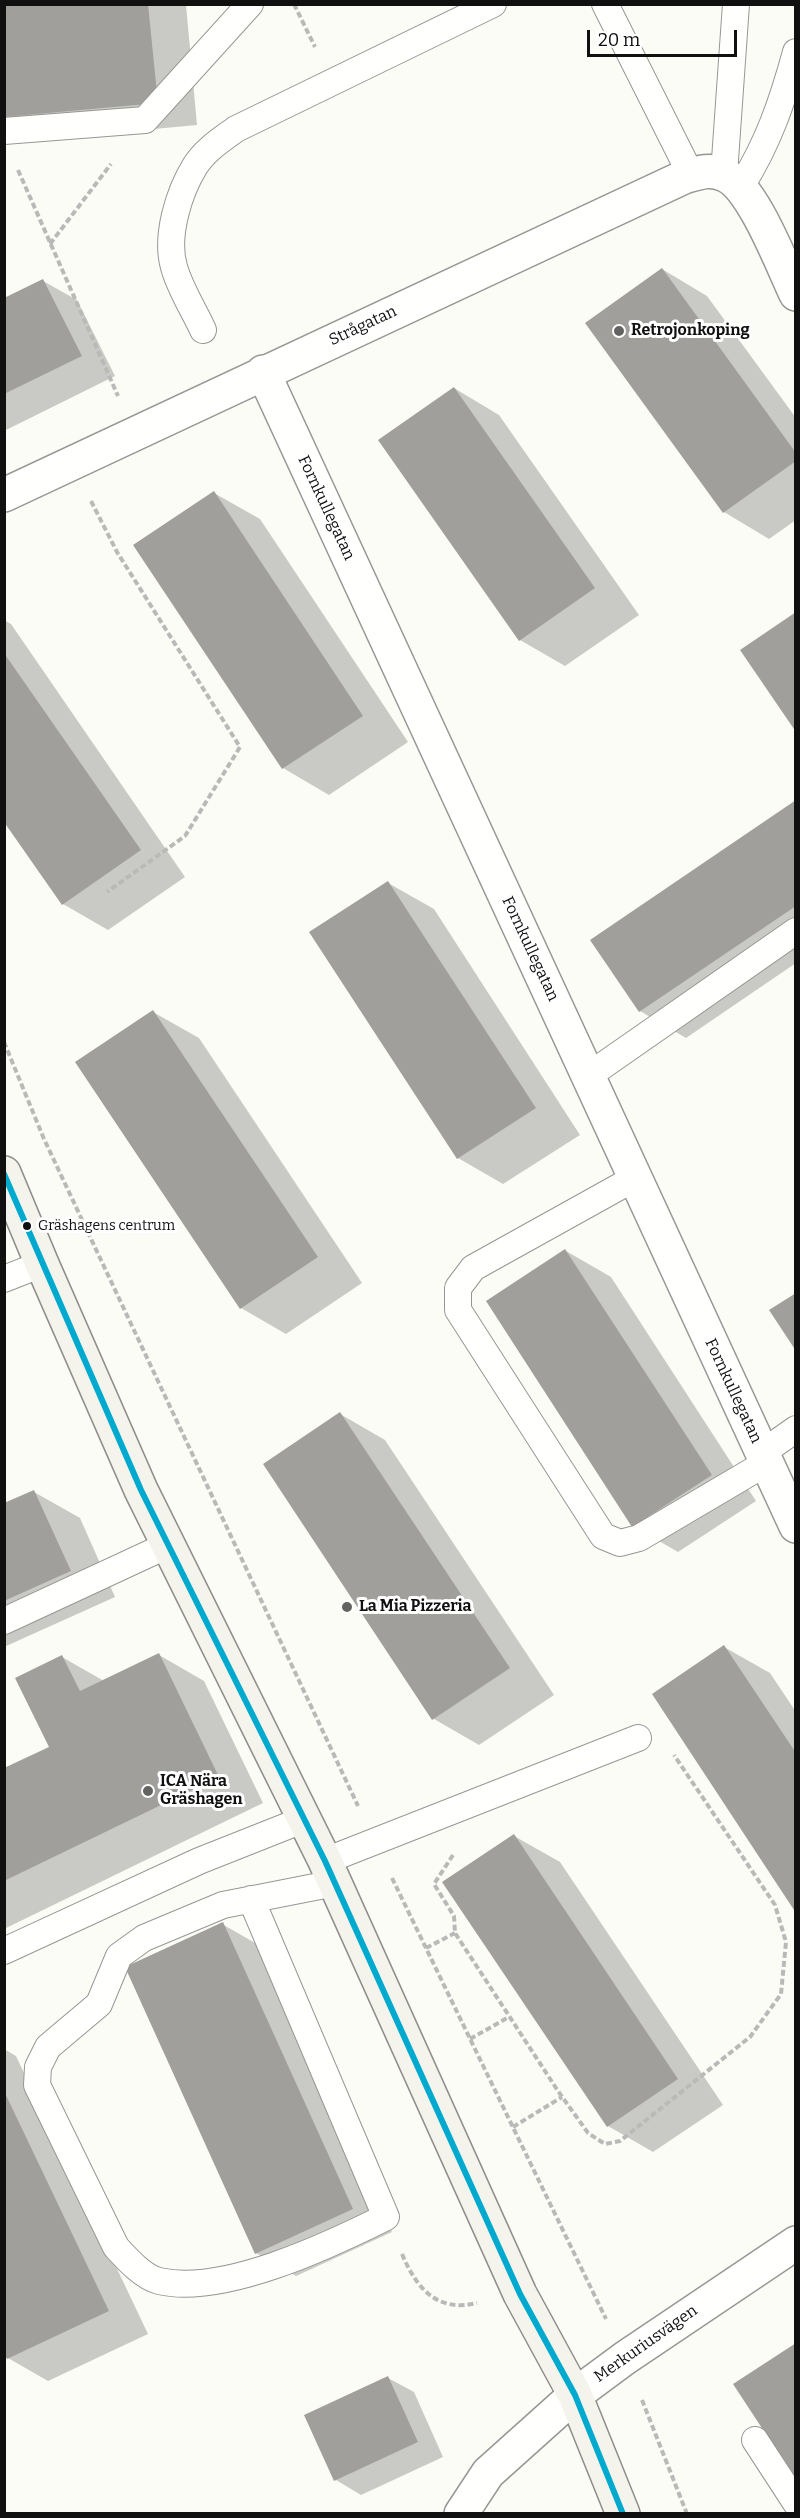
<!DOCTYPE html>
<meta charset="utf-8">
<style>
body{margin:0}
#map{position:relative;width:800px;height:2518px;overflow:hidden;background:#fcfcf7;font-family:Bitter,serif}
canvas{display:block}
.frame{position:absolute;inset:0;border:6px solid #101010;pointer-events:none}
.scale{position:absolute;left:587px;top:30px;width:150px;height:27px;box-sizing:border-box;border:3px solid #101010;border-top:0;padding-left:8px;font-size:18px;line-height:21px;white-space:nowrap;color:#101010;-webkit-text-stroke:4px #fff;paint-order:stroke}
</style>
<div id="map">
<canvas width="800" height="2518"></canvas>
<div class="frame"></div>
<div class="scale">20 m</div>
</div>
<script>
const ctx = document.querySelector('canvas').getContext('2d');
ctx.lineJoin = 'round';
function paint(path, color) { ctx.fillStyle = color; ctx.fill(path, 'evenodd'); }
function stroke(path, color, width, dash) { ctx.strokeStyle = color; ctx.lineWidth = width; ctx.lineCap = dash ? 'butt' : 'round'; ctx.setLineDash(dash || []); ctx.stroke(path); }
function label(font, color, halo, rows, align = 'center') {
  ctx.font = font + ' Bitter,serif'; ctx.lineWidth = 6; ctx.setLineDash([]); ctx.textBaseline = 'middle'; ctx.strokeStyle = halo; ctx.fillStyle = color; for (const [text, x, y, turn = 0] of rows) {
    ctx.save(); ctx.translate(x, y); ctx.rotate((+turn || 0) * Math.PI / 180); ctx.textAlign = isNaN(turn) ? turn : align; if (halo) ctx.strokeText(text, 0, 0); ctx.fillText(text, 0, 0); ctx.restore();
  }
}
const shadow = new Path2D(`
 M4,4L186,5L197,125L4,143Z
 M662,269L707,296L796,418V520L769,539L724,512Z
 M43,281L77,300L115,376L4,431V300Z
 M454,388L499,415L639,615L565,666L520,640Z
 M214,493L260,519L408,742L329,795L283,768L135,546Z
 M4,620L11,624L185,877L108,930L63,904L4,820Z
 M796,802V963L686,1038L640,1011L592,941Z
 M388,883L434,909L580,1135L503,1184L458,1158Z
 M153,1012L199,1038L362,1283L286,1334L241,1308Z
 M566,1251L611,1277L756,1501L678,1552L633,1526Z
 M340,1414L385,1440L554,1695L479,1745L434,1719Z
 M34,1492L80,1518L115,1597L4,1647V1505Z
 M724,1647L770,1673L796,1712V1909L654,1694Z
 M159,1655L204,1681L263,1803L4,1929V1770L51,1747L62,1657L104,1681Z
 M514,1836L560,1862L723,2105L653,2152L608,2126Z
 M222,1924L262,1947L392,2232L296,2276L256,2253Z
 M4,2049L16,2056L148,2334L48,2381L8,2358L4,2351Z
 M388,2378L414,2392L443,2457L361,2495L336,2480Z`);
const building = new Path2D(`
 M4,4H148L158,103L4,117Z
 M662,268L796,453V461L723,513L585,323Z
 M43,279L82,356L4,394V298Z
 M454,387L595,588L519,641L378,440Z
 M214,491L363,716L282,769L133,545Z
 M796,612V732L740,650Z
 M4,653L141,850L62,905L4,822Z
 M796,800V906L639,1012L590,940Z
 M388,881L536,1108L457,1159L309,932Z
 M153,1010L318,1257L240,1309L75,1062Z
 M565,1249L712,1475L632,1527L486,1301Z
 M796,1293V1351L769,1310Z
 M340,1412L510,1668L432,1720L263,1464Z
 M34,1490L71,1571L4,1601V1503Z
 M724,1645L796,1753L794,1910L652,1694Z
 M159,1653L219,1777L4,1881V1768L49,1747L15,1678L62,1655L80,1691Z
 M514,1834L678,2079L607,2127L442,1882Z
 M223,1922L353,2209L255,2254L125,1967Z
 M4,2091L109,2311L7,2359L4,2354Z
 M796,2343V2480L733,2384Z
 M388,2376L418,2442L334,2481L304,2415Z`);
const path = new Path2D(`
 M294,4L315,47
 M18,170L118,396
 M50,244L111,164
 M91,501L117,552L240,747L185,836L107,892
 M4,1042L44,1139L358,1806
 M453,1855L434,1884L454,1916L455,1933L558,2091L588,2133L605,2144L620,2141L750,2037L781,1994L786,1942L775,1905L674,1755
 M392,1878L606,2319
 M426,1948L455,1933
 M470,2039L509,2017
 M513,2127L562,2097
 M402,2254C416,2287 436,2313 477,2303
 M642,2400L687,2514`);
const lane = new Path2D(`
 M605,4L691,175
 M4,131L145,120L250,4
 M724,174L736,4
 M741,186C768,144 783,100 796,52
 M203,330C194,310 180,289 174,267C165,236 179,192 195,166C205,150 221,140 236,129L493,4
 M588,1076L796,931
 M635,1178L473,1268L458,1288V1310L603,1536L620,1543L639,1538L766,1463
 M4,1279L42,1264
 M762,1453L796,1429
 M4,1621L168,1545
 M325,1861L638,1738
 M251,1899L386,2217C328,2246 222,2296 159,2281C143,2277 127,2259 116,2247L37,2085L38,2067L48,2047L99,2004L119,1956L144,1938L223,1905L335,1883
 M4,1951L199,1861L305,1819
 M755,2440L796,2503`);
const street = new Path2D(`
 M263,372L796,1526
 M4,495L684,177C697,173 710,168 725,175C753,187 782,265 796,294
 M461,2514L488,2473L575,2395L625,2358L796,2243`);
const secondary = new Path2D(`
 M4,1173L42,1264L141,1490L325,1861L520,2294L575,2395L623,2514`);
const bus1 = new Path2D(`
 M4,1174L141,1490L325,1861L520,2294L575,2395L623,2514`);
const markers = [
 [619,331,6,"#636361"],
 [27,1226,5,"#101010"],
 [347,1607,6,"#636361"],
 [148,1791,6,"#636361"]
];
const busNames = [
 ["Gräshagens centrum",38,1226]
];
const streetNames = [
 ["Strågatan",363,326,-25],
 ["Fornkullegatan",326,508,65],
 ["Fornkullegatan",530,949,65],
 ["Fornkullegatan",733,1391,65],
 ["Merkuriusvägen",646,2344,-35]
];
const poiNames = [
 ["Retrojonkoping",631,331],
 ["La Mia Pizzeria",359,1607],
 ["ICA Nära",160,1782],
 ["Gräshagen",160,1800]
];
paint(shadow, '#0003');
paint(building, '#a09f9c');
stroke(lane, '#969694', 28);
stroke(street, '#969694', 36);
stroke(secondary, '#8d8d8b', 36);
stroke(path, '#b9b9b8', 4, [6, 3]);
stroke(lane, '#fffffe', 26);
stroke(street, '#fffffe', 33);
stroke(secondary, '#f4f4ec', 33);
stroke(bus1, '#00a9ce', 6);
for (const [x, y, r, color] of markers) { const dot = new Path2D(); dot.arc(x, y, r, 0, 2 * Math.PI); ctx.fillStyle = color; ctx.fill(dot); stroke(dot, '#fff', 2); }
label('14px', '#101010', '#fff', busNames, 'left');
label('16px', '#101010', '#fff', streetNames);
label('bold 16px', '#101010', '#fff', poiNames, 'left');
</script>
